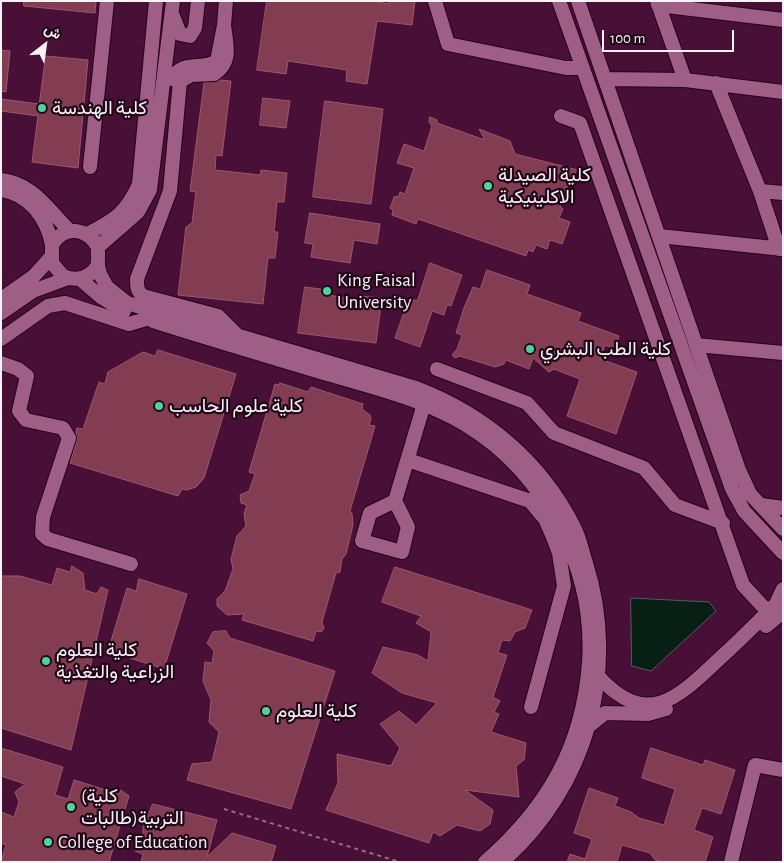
<!DOCTYPE html>
<meta charset="utf-8">
<style>
body{margin:0}
#map{position:relative;width:784px;height:863px;overflow:hidden;background:#480f37;font-family:"Alegreya Sans",Vazirmatn,sans-serif}
canvas{display:block}
.frame{position:absolute;inset:0;border:2px solid #faf2f7;pointer-events:none}
.north{position:absolute;left:20px;top:20px;width:50px;height:50px;-webkit-text-stroke:4px #210819;paint-order:stroke;rotate:30deg;font-size:14px;font-weight:700;line-height:20px;text-align:center;color:#faf2f7}
.north::after{content:'';display:block;margin:auto;width:18px;height:22px;background:#faf2f7;clip-path:polygon(50% 0,100% 100%,50% 72%,0 100%)}
.scale{position:absolute;left:602px;top:30px;width:132px;height:22px;box-sizing:border-box;border:2px solid #faf2f7;border-top:0;padding-left:6px;font-size:15px;line-height:18px;white-space:nowrap;color:#faf2f7;-webkit-text-stroke:4px #210819;paint-order:stroke}
</style>
<div id="map">
<canvas width="784" height="863"></canvas>
<div class="frame"></div>
<div class="north">ش</div>
<div class="scale">100 m</div>
</div>
<script>
const ctx = document.querySelector('canvas').getContext('2d');
ctx.lineJoin = 'round';
function paint(path, color) { ctx.fillStyle = color; ctx.fill(path, 'evenodd'); }
function stroke(path, color, width, dash) { ctx.strokeStyle = color; ctx.lineWidth = width; ctx.lineCap = dash ? 'butt' : 'round'; ctx.setLineDash(dash || []); ctx.stroke(path); }
function label(font, color, halo, rows, align = 'center') {
  ctx.font = font + ' "Alegreya Sans",Vazirmatn,sans-serif'; ctx.lineWidth = 4.5; ctx.setLineDash([]); ctx.textBaseline = 'middle'; ctx.strokeStyle = halo; ctx.fillStyle = color; for (const [text, x, y, turn = 0] of rows) {
    ctx.save(); ctx.translate(x, y); ctx.rotate((+turn || 0) * Math.PI / 180); ctx.textAlign = isNaN(turn) ? turn : align; if (halo) ctx.strokeText(text, 0, 0); ctx.fillText(text, 0, 0); ctx.restore();
  }
}
const water = new Path2D(`
 M631,598L709,602L716,611L651,671L632,666Z`);
const building = new Path2D(`
 M24,1H96L95,13L24,6Z
 M267,1H371L389,4V1H415L412,25L377,21L367,84L346,81L347,70L288,61L286,74L257,70Z
 M1,50L10,51L6,92L1,91Z
 M46,56L88,60L78,168L32,162L38,116L1,111V99L39,104Z
 M220,80L231,81L222,156L216,155L215,170L260,175L261,170L287,173L284,202H277L274,232H278L275,258H268L263,304L178,295L186,227L192,223L196,192L190,191L204,83Z
 M263,98L290,101L286,128L260,125Z
 M325,101L383,109L371,204L313,197Z
 M430,117L437,120V123L485,140L479,129L510,141L515,154L578,170L570,179L560,207L563,209L559,218L570,222L562,244L550,240L547,249L536,245L533,252L528,250L526,256L418,219L416,224L392,215L393,210L390,208L394,197L399,196L400,192L405,194L414,168L397,163L404,144L424,151L432,126L429,122Z
 M310,213L380,224L377,244L354,240L350,263L311,257L313,244L305,243Z
 M430,263L462,275L451,306L447,305L444,315L432,311L420,347L395,338L409,298L417,301Z
 M487,270L530,285L527,294L581,313L578,321L619,336L615,349L605,345L600,359L637,372L616,434L567,416L580,379L554,369L549,372L533,358L529,369L506,360L504,364L495,367L460,356L455,358L452,355L457,349L462,335L456,333L464,308L473,287L480,289Z
 M305,287L328,290V295L359,300L360,296L382,298L376,343L298,333Z
 M158,350L236,374L204,478L196,487L187,490L182,489L178,496L70,463L77,440L76,432L77,428L83,429L99,382L105,384L108,372L143,352L155,356Z
 M280,383L308,392L311,387L363,404L362,409L370,415L371,419L369,425L375,426L350,511L352,513L353,525L346,554L342,559L340,572L336,573L322,622L324,629L321,632L316,631L313,641L242,620L244,614L227,615L217,606V599L225,591L233,569L231,559L237,536L246,526L244,514L247,505L241,503L240,495L249,491L255,474L249,472L275,384L279,385Z
 M72,566L83,573L85,590L97,594L101,587L108,590L71,750L1,728V576H20L52,585L57,568L70,572Z
 M395,567L532,610L525,628L515,632L510,641L502,640L498,653L507,655L493,697L500,701L494,712L499,714L491,732L526,743L524,760L516,766L519,797L465,790L493,810L490,824L480,831L457,825L440,836L433,832L429,843L326,810L338,783L337,754L391,766L400,748L380,724L399,711L416,725L437,703L402,693L372,673L383,647L418,655L428,661L431,632L416,623L421,616L382,602Z
 M139,579L187,594L164,669L108,651L127,588L136,591Z
 M226,631L230,638L335,671L291,809L187,780L192,764L212,762L219,732L209,722L211,700L203,681L205,662L212,663L214,651L207,643L213,632Z
 M1,748L63,767L55,795L68,799L74,780L119,794L121,790L129,796L109,862H1L6,845L1,843V812L14,817L19,802L15,792L25,784L1,776Z
 M651,748L703,765L705,760L735,770L721,814L702,808L694,830L713,837L705,862H663L655,860L650,853L622,845L617,862H567L570,854L585,859L592,839L574,833L589,788L618,798L615,806L631,812L639,818L664,825L675,789L642,778Z
 M153,804L217,820L207,857L232,833L276,846L271,862H141L143,854L135,851L143,836V828Z`);
const path = new Path2D(`
 M224,809L400,862`);
const minor = new Path2D(`
 M435,1L448,44L566,68H583
 M559,1L732,489L744,511L783,553
 M578,1L739,470L750,494L783,529
 M657,1L685,80
 M658,5L783,20
 M173,16L180,34L190,36L195,28L198,1
 M224,25C226,44 233,62 214,74L191,75L180,81L170,191L137,279C137,287 137,291 143,296L218,316L238,336
 M172,79C182,59 202,71 217,61L224,25L226,1
 M605,79L685,80L783,92
 M716,83L760,191L779,249
 M561,116L580,123L743,585L768,612
 M90,167L107,1
 M1,180C33,183 49,211 70,231
 M1,190C30,194 47,219 52,245
 M760,191L783,193
 M87,234C115,220 126,213 139,184L156,1
 M659,236L783,249
 M98,247L138,212L150,190L173,1
 M98,265C90,278 77,282 63,276L52,263V245C64,224 87,228 98,247V265L100,274L107,287L127,303L416,388C484,414 541,461 574,527C580,538 582,551 586,563C620,670 587,788 502,862
 M80,279L101,297L124,311
 M1,299L34,276L51,257
 M1,313L33,291L68,278
 M153,321C210,339 267,356 324,373C372,387 423,399 466,425C546,474 595,569 589,662C583,746 548,807 485,862
 M1,339L48,306L65,303L129,324L146,319
 M696,345L783,353
 M1,363L18,369L27,376L19,411L26,420L63,428L69,438L43,517L42,534L48,539L131,564
 M437,369L527,403L554,433L644,468L675,505L723,523
 M408,460L536,503
 M529,500L545,519L553,537L559,553L564,586L531,707
 M395,501L408,527L402,552L362,541L370,513L395,501L424,404
 M761,505L783,508
 M766,626L783,612
 M598,676C646,729 677,699 718,660C738,642 757,623 776,604L783,589
 M589,726L605,713L648,714L666,709
 M731,862L755,765L783,770`);
const markers = [
 [42,108,5,"#4ad49c"],
 [488,186,5,"#4ad49c"],
 [327,291,5,"#4ad49c"],
 [530,349,5,"#4ad49c"],
 [159,406,5,"#4ad49c"],
 [46,661,5,"#4ad49c"],
 [266,711,5,"#4ad49c"],
 [71,807,5,"#4ad49c"],
 [48,842,5,"#4ad49c"]
];
const poiNames = [
 ["كلية الهندسة",52,108],
 ["كلية الصيدلة",498,175],
 ["الاكلينيكية",498,197],
 ["King Faisal",337,280],
 ["University",337,302],
 ["كلية الطب البشري",540,349],
 ["كلية علوم الحاسب",169,406],
 ["كلية العلوم",56,650],
 ["الزراعية والتغذية",56,672],
 ["كلية العلوم",276,711],
 ["(كلية",81,796],
 ["التربية(طالبات",81,818],
 ["College of Education",58,842]
];
paint(water, '#081f15');
stroke(water, '#515e59', 1);
paint(building, '#833d52');
stroke(building, '#9f566b', 1);
stroke(minor, '#28001c', 16);
stroke(path, '#936e88', 2, [4, 4]);
stroke(minor, '#9e5e86', 14);
for (const [x, y, r, color] of markers) { const dot = new Path2D(); dot.arc(x, y, r, 0, 2 * Math.PI); ctx.fillStyle = color; ctx.fill(dot); stroke(dot, '#210819', 2); }
label('19px', '#faf2f7', '#210819', poiNames, 'left');
</script>
